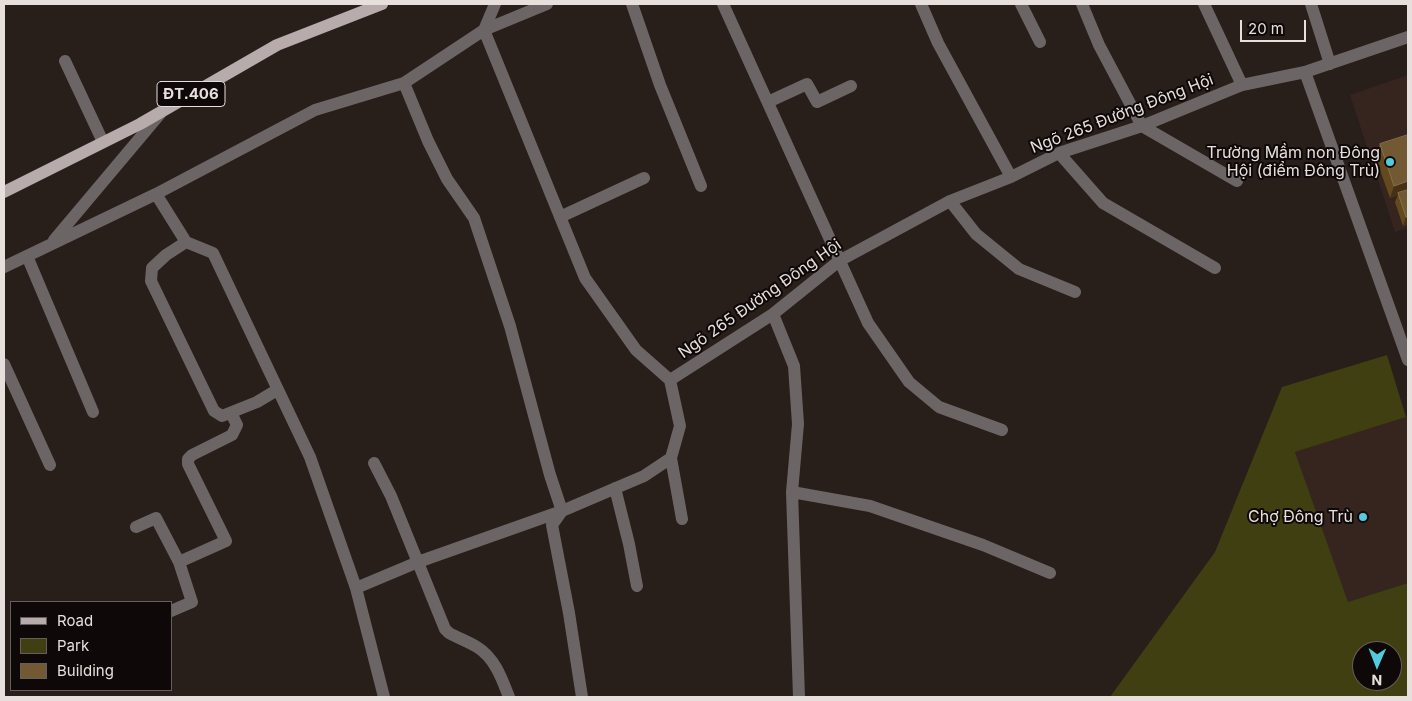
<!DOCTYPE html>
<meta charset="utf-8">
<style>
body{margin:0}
#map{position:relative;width:1412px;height:701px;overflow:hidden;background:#281e1a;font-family:Inter,sans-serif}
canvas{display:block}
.frame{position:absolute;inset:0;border:5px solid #e6dfdc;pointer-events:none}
.legend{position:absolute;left:10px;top:601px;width:162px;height:90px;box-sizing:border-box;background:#0e0908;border:1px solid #645f5d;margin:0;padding:6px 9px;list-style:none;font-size:15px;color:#e6dfdc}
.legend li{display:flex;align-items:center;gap:10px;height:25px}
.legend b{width:25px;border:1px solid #645f5d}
.north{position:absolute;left:1352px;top:641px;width:50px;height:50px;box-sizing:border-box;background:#0e0908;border:1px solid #645f5d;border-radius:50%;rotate:181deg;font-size:14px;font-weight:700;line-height:20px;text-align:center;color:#e6dfdc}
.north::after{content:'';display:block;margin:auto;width:18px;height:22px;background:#54cade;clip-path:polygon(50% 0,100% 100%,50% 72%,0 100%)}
.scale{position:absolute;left:1240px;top:20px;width:66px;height:22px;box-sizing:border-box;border:2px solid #e6dfdc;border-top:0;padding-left:6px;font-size:15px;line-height:18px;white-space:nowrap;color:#e6dfdc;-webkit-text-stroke:4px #0e0908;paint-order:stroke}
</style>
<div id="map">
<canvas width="1412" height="701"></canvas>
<div class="frame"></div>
<ul class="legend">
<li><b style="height:6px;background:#b7abac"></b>Road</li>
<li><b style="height:14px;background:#3f3f12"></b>Park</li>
<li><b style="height:14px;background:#725934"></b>Building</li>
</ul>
<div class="north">N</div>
<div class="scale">20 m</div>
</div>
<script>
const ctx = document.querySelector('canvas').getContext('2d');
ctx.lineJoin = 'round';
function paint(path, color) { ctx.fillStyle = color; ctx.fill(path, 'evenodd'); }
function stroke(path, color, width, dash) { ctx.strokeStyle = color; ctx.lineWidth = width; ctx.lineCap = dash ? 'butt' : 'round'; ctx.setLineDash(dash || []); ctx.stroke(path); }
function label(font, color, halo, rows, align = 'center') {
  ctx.font = font + ' Inter,sans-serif'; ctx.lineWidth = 4; ctx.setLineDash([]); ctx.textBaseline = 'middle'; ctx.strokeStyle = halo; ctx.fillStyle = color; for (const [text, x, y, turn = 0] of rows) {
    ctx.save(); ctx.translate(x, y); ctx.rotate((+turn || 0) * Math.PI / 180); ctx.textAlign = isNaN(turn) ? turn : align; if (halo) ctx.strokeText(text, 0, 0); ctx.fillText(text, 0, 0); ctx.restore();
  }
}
const built = new Path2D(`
 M1408,75V228L1395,232L1350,95Z
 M1408,416V583L1348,603L1295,452Z`);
const green = new Path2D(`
 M1387,355L1406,417L1295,452L1348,602L1408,583V697H1110L1215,552L1282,387ZM1362,651H1392V681H1362Z`);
const minor = new Path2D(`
 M495,4L484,30L585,278L636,350L670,380L773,314L839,261L950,201L1011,177L1059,153L1142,126L1242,85L1305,72L1408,37
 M632,4L660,85L701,186
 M723,4L868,323L909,382L939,407L1002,430
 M921,4L938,43L1011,177
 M1021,4L1040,42
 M1082,4L1099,45L1142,126L1237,181
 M1204,4L1242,85
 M1311,4L1330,64
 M65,61L103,142
 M1305,72L1408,360
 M404,83L428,141L447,179L474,218L510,326L550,475L562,511L552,525L569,613L582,697
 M768,102L807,84L817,102L851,86
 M1059,153L1103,203L1215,268
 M156,194L186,242L213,253L310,457L356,588L384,697
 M950,201L976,234L1019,269L1075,292
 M560,217L644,178
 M54,240L160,114
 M186,242L166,255L152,268L151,281L214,411L222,416L257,402L277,390
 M27,256L93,412
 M4,267L156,194L315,110L404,83L484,30L547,4
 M773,314L794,366L798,424L792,492L799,697
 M4,364L50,465
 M671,458L682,519
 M374,463L391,496L445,629L449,633C458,638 469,642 477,647C495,658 502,679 509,697
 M615,488L629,544L637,586
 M792,492L870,506L983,545L1050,573
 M136,527L156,518L179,562L226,541L188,464V459L192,455L232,435L237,425L231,413
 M356,588L418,562L562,511L644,476L671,458L680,426L670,380
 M171,611L192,602L179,562`);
const major = new Path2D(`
 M4,192L140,124L277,45L382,4`);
const wall = new Path2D(`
 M1408,135V224L1403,226L1395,202L1398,195L1390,198L1375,156L1380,144Z`);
const shadedWall = new Path2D(`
 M1408,181V192L1398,193V195L1390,198L1394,186Z
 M1406,217H1408V224L1403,226Z`);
const building = new Path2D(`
 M1408,135V181L1394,186L1380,144Z
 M1408,190V217H1406L1398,193Z`);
const markers = [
 [1390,162,5,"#54cade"],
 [1363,517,5,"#54cade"]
];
const shields = [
 [191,94,68]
];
const shieldNames = [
 ["ĐT.406",191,94]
];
const streetNames = [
 ["Ngõ 265 Đường Đông Hội",1122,114,-21],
 ["Ngõ 265 Đường Đông Hội",760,299,-35]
];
const poiNames = [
 ["Trường Mầm non Đông",1380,153],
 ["Hội (điểm Đông Trù)",1380,171],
 ["Chợ Đông Trù",1353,517]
];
paint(built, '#36251f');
paint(green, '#3f3f12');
stroke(minor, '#6c6566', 12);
stroke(major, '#b7abac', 12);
paint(wall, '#64491f');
paint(shadedWall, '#463115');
paint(building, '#725934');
stroke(building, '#846e4e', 1);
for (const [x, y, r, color] of markers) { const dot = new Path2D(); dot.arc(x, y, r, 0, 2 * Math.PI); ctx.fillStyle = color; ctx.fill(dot); stroke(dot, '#0e0908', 2); }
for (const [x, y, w] of shields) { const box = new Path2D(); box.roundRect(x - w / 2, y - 12.5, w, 25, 4); ctx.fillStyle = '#0e0908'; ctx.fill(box); stroke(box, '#e6dfdc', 1); }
label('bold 15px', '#e6dfdc', null, shieldNames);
label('16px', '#e6dfdc', '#0e0908', streetNames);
label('16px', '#e6dfdc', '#0e0908', poiNames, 'right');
</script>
